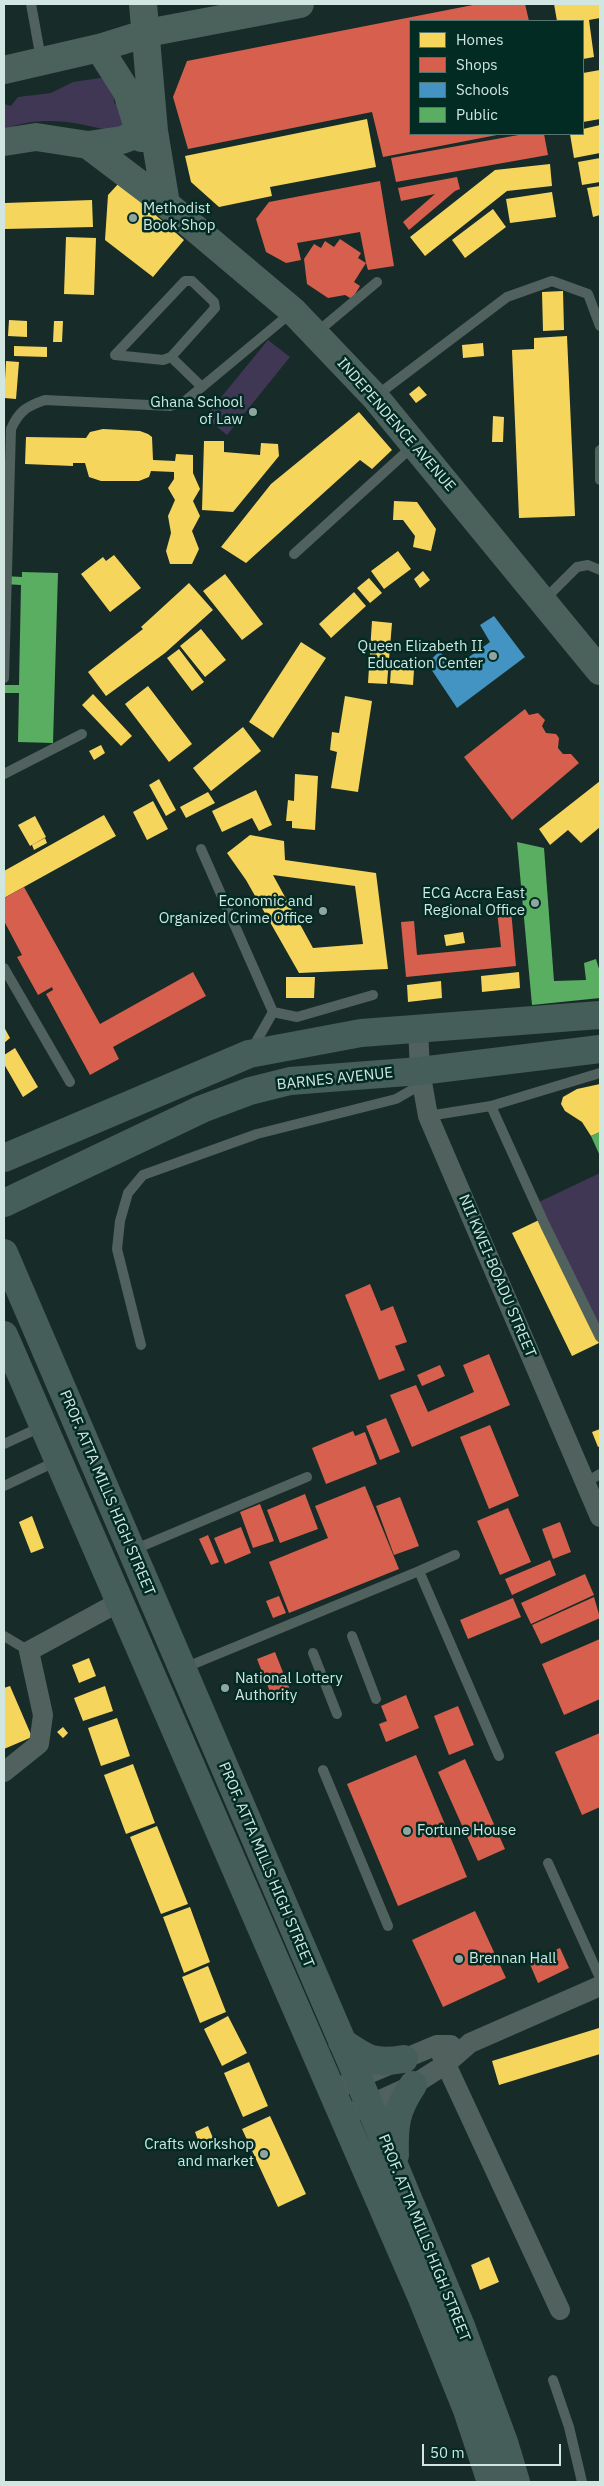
<!DOCTYPE html>
<style>
body{margin:0}
#map{position:relative;width:604px;height:2486px;overflow:hidden;background:#172c28;font-family:"IBM Plex Sans",sans-serif}
canvas{display:block}
.frame{position:absolute;inset:0;border:5px solid #d2e6e1;pointer-events:none}
.legend{position:absolute;left:409px;top:20px;width:175px;height:115px;box-sizing:border-box;background:#022b24;border:1px solid #557670;margin:0;padding:6px 9px;list-style:none;font-size:15px;color:#d2e6e1}
.legend li{display:flex;align-items:center;gap:10px;height:25px}
.legend b{width:25px;border:1px solid #557670}
.scale{position:absolute;left:422px;top:2444px;width:139px;height:22px;box-sizing:border-box;border:2px solid #d2e6e1;border-top:0;padding-left:6px;font-size:15px;line-height:18px;white-space:nowrap;color:#d2e6e1;-webkit-text-stroke:4px #022b24;paint-order:stroke}
</style>
<div id="map">
<canvas width="604" height="2486"></canvas>
<div class="frame"></div>
<ul class="legend">
<li><b style="height:14px;background:#f6d55c"></b>Homes</li>
<li><b style="height:14px;background:#d6604d"></b>Shops</li>
<li><b style="height:14px;background:#4393c3"></b>Schools</li>
<li><b style="height:14px;background:#5aae61"></b>Public</li>
</ul>
<div class="scale">50 m</div>
</div>
<script>
const ctx = document.querySelector('canvas').getContext('2d');
ctx.lineJoin = 'round';
function paint(path, color) { ctx.fillStyle = color; ctx.fill(path, 'evenodd'); }
function stroke(path, color, width, dash) { ctx.strokeStyle = color; ctx.lineWidth = width; ctx.lineCap = dash ? 'butt' : 'round'; ctx.setLineDash(dash || []); ctx.stroke(path); }
function label(font, color, halo, rows, align = 'center') {
  ctx.font = font + ' "IBM Plex Sans",sans-serif'; ctx.lineWidth = 5; ctx.setLineDash([]); ctx.textBaseline = 'middle'; ctx.strokeStyle = halo; ctx.fillStyle = color; for (const [text, x, y, turn = 0] of rows) {
    ctx.save(); ctx.translate(x, y); ctx.rotate((+turn || 0) * Math.PI / 180); ctx.textAlign = isNaN(turn) ? turn : align; if (halo) ctx.strokeText(text, 0, 0); ctx.fillText(text, 0, 0); ctx.restore();
  }
}
const green = new Path2D(`
 M107,77L120,97L114,98V103L124,109L126,129C104,131 101,128 80,124C55,119 28,120 4,129V104L11,106L18,97L51,93L73,82Z
 M268,340L290,357L227,435L205,417Z
 M600,1173V1329L539,1202Z`);
const homes = new Path2D(`
 M554,4H600V18L589,20L594,57L583,59V21H557Z
 M600,70V119L583,122V73Z
 M367,119L376,167L270,187L272,196L219,207L191,182L185,156Z
 M600,125V153L574,158L570,134H583V129Z
 M600,158V182L582,185L578,162Z
 M550,164L552,186L507,191L425,256L410,237L495,170Z
 M119,183L184,240L153,277L105,240L108,195Z
 M600,186V215L593,217L587,188Z
 M552,192L556,217L510,223L506,199Z
 M92,200L93,227L5,229V203Z
 M493,209L506,227L465,258L452,240Z
 M66,237L96,238L94,295L64,294Z
 M563,291L564,330L543,331L542,292Z
 M9,320L27,321V337L8,336Z
 M54,321H63L62,342H53Z
 M567,336L575,516L519,518L512,350L534,349V338Z
 M483,343L484,356L463,358L462,345Z
 M14,346L47,347V357L14,356Z
 M6,361L19,362L16,399L4,398Z
 M419,386L427,395L416,403L409,394Z
 M359,412L392,450L372,469L360,460L246,563L221,547L271,484Z
 M493,416L504,417L503,442H492Z
 M103,429L140,431L148,434L152,437L153,460L175,461L176,454L193,455V473L200,489L193,501L200,516L192,531L199,549L192,564H170L166,551L171,533L168,516L175,500L168,488L174,479V472L151,471L149,477L139,481H101L89,477L85,463H73V466L25,464L26,437L86,438L90,432Z
 M204,441H224V452L260,455L261,443L278,444L279,456L233,512L202,510Z
 M394,501L417,502L436,529L431,551L413,547L415,536L403,520H393Z
 M398,551L411,569L384,589L371,571Z
 M114,555L141,588L110,612L81,574L103,557L106,561Z
 M423,571L430,580L420,588L414,579Z
 M225,574L263,624L242,640L203,591Z
 M369,578L382,593L370,603L357,588Z
 M189,583L213,610L165,653L106,696L88,672L143,629L141,627Z
 M354,592L366,606L331,638L319,624Z
 M372,621L392,623L387,684L368,683Z
 M201,629L226,660L205,677L180,646Z
 M301,642L326,658L273,738L249,722Z
 M179,649L204,682L192,691L167,658Z
 M391,668L414,670L413,685L390,683Z
 M148,686L192,744L169,762L125,704Z
 M93,694L132,736L121,746L82,705Z
 M345,696L372,701L358,792L331,788L337,752L330,750L332,732L339,733Z
 M243,727L261,751L211,791L193,768Z
 M101,745L105,753L94,760L89,751Z
 M295,774L318,776L315,830L292,828V821H286L288,800L294,801Z
 M159,779L176,810L166,816L149,785Z
 M600,781V827L581,843L568,830L550,845L539,829Z
 M256,790L272,825L259,831L252,818L222,832L212,811Z
 M208,792L215,803L186,818L180,807Z
 M153,801L168,829L147,840L133,812Z
 M104,815L116,836L4,898V871Z
 M35,816L46,837L30,846L18,825Z
 M250,835L284,841L285,860L376,873L388,969L299,973L246,880L227,853ZM273,875L355,886L363,944L313,948Z
 M45,838L47,843L34,850L32,845Z
 M463,932L465,943L446,946L444,935Z
 M519,972L520,988L482,992L481,976Z
 M286,977H315L314,998H286Z
 M441,981L442,998L408,1002L407,985Z
 M4,1027L10,1038L4,1043Z
 M15,1048L38,1087L23,1097L4,1064V1055Z
 M600,1084V1132L591,1136L582,1122L565,1111L561,1104L563,1097L577,1089Z
 M539,1220L599,1343L572,1356L512,1233Z
 M600,1429V1446L598,1447L592,1432Z
 M32,1516L44,1548L31,1553L19,1522Z
 M89,1658L96,1676L79,1683L72,1665Z
 M10,1686L32,1737L4,1749V1688Z
 M105,1686L113,1711L83,1721L74,1698Z
 M117,1718L130,1756L101,1766L88,1728Z
 M63,1727L68,1733L63,1738L57,1732Z
 M133,1764L155,1823L126,1834L104,1775Z
 M157,1826L188,1904L161,1914L130,1837Z
 M190,1907L210,1962L184,1973L163,1917Z
 M208,1966L226,2012L200,2023L182,1977Z
 M228,2016L247,2053L222,2066L204,2029Z
 M599,2028L600,2054L499,2085L492,2061Z
 M249,2062L268,2106L243,2117L224,2073Z
 M270,2116L306,2194L278,2207L242,2129Z
 M208,2126L213,2138L199,2143L195,2132Z
 M489,2257L499,2282L480,2290L471,2265Z`);
const shops = new Path2D(`
 M478,4H525L529,21H410V134L497,135L383,157L372,112L188,149L173,97L187,61Z
 M524,134H544L548,155L396,182L391,158Z
 M457,177L460,189L455,191L409,230L403,222L435,194L401,201L398,188Z
 M380,181L394,266L368,270L366,263L354,282L360,286L352,299L345,295L328,298L307,284L304,259L314,244L321,248L325,241L334,247L340,239L361,253L358,258L366,263L360,232L297,243L301,260L286,263L266,252L256,219L269,202Z
 M525,709L529,715L538,713L545,720L542,726L546,733L556,734L559,738L558,748L563,754H571L579,763L512,820L464,757Z
 M24,887L100,1024L193,972L206,996L113,1047L119,1059L90,1075L46,994L53,990L52,987L38,995L17,957L22,955L4,921V898Z
 M511,910L516,966L406,977L401,922L414,921L417,955L501,947L497,911Z
 M370,1284L381,1311L393,1306L407,1342L395,1346L405,1370L379,1380L345,1295Z
 M489,1354L510,1405L412,1447L390,1395L416,1385L428,1412L474,1392L463,1365Z
 M440,1365L445,1376L422,1386L417,1375Z
 M386,1418L400,1452L380,1460L366,1426Z
 M490,1425L519,1496L489,1509L460,1437Z
 M353,1431L355,1436L365,1432L377,1464L326,1484L312,1448Z
 M365,1486L399,1569L289,1613L269,1562L328,1538L315,1506Z
 M305,1494L318,1529L280,1543L267,1510Z
 M400,1497L419,1546L394,1555L376,1506Z
 M260,1504L274,1541L253,1548L240,1512Z
 M508,1508L531,1562L500,1575L477,1521Z
 M560,1522L571,1552L553,1559L542,1529Z
 M241,1527L251,1553L225,1564L214,1538Z
 M208,1535L219,1562L211,1565L199,1539Z
 M550,1560L556,1575L512,1595L505,1579Z
 M585,1574L594,1595L531,1624L521,1603Z
 M279,1596L286,1613L273,1618L266,1601Z
 M594,1597L600,1618L541,1644L532,1625Z
 M513,1598L521,1617L468,1639L460,1620Z
 M600,1639V1699L564,1715L542,1664Z
 M275,1652L290,1690L272,1697L257,1659Z
 M406,1695L419,1728L386,1742L379,1724L387,1721L381,1706Z
 M458,1706L474,1745L449,1755L434,1716Z
 M600,1733V1807L582,1815L555,1752Z
 M416,1755L467,1877L398,1906L347,1784Z
 M465,1759L505,1849L478,1861L438,1772Z
 M475,1911L506,1978L443,2007L412,1940Z
 M560,1948L569,1968L538,1983L529,1962Z`);
const schools = new Path2D(`
 M494,616L525,657L457,708L427,663L440,651L452,669L490,642L480,625Z`);
const public = new Path2D(`
 M22,572L58,573L53,743L18,742L19,693H4V685H19L21,585L4,584V576L22,577Z
 M517,842L544,848L554,981L586,980L584,963L596,959L600,972V998L532,1005Z
 M600,1132V1156L591,1136Z`);
const lane = new Path2D(`
 M31,4L41,59
 M185,281H192L214,302L215,308L171,357L163,360L115,355Z
 M316,333L377,282
 M171,357L202,387
 M376,396L507,297L552,281L588,294L600,326
 M600,450V480
 M294,554L414,445
 M544,600L577,567L588,565L600,570
 M4,678L11,429C19,411 27,406 45,400L170,406L185,401L292,312
 M4,774L82,734
 M201,849L273,1012
 M4,968L70,1082
 M252,1049L273,1012L297,1017L373,995
 M491,1106L600,1073
 M428,1116L491,1106L545,1225L600,1337
 M141,1345L117,1249L120,1221L128,1193L143,1175L257,1134L396,1099L422,1084
 M4,1444L43,1426
 M585,1483L600,1474
 M4,1486L57,1461
 M133,1550L307,1477
 M419,1571L455,1555
 M4,1636L29,1651
 M352,1636L376,1699
 M313,1653L337,1714
 M184,1668L419,1571L499,1756
 M323,1770L388,1926
 M548,1863L600,1978
 M553,2380L569,2427L582,2482`);
const street = new Path2D(`
 M418,1027L420,1071L428,1116L600,1517
 M4,1772L39,1744L43,1715L29,1651L121,1601
 M437,2045L560,2310
 M331,2092L358,2078L437,2045H451
 M342,2117L413,2085L446,2064L470,2043L600,1986`);
const secondary = new Path2D(`
 M143,4L154,131L166,204
 M99,48L127,92L141,138
 M4,70L99,48L147,33L300,4
 M4,142L36,137L88,145L166,204L293,311L375,397L600,671
 M88,145L122,140L140,133`);
const primary = new Path2D(`
 M4,1158L249,1054L361,1033L600,1015
 M4,1203L202,1109L250,1091L290,1081L420,1071L600,1049
 M4,1253L358,2078L461,2326L504,2442L516,2482
 M4,1335L421,2296L467,2410L491,2482
 M342,2042C367,2059 373,2064 404,2059
 M395,2155C394,2125 396,2110 413,2085`);
const markers = [
 [133,218,5,"#91a5a0"],
 [253,412,5,"#91a5a0"],
 [493,656,5,"#91a5a0"],
 [535,903,5,"#91a5a0"],
 [323,911,5,"#91a5a0"],
 [225,1688,5,"#91a5a0"],
 [407,1831,5,"#91a5a0"],
 [459,1959,5,"#91a5a0"],
 [264,2154,5,"#91a5a0"]
];
const poiNames = [
 ["Methodist",143,209,"left"],
 ["Book Shop",143,226,"left"],
 ["Ghana School",243,403],
 ["of Law",243,420],
 ["Queen Elizabeth II",483,647],
 ["Education Center",483,664],
 ["ECG Accra East",525,894],
 ["Regional Office",525,911],
 ["Economic and",313,902],
 ["Organized Crime Office",313,919],
 ["National Lottery",235,1679,"left"],
 ["Authority",235,1696,"left"],
 ["Fortune House",417,1831,"left"],
 ["Brennan Hall",469,1959,"left"],
 ["Crafts workshop",254,2145],
 ["and market",254,2162]
];
const streetNames = [
 ["INDEPENDENCE AVENUE",396,425,49],
 ["BARNES AVENUE",335,1079,-6],
 ["NII KWEI-BOADU STREET",497,1276,67],
 ["PROF. ATTA MILLS HIGH STREET",107,1493,67],
 ["PROF. ATTA MILLS HIGH STREET",266,1865,67],
 ["PROF. ATTA MILLS HIGH STREET",424,2238,68]
];
paint(green, '#403755');
paint(homes, '#f6d55c');
paint(shops, '#d6604d');
paint(schools, '#4393c3');
paint(public, '#5aae61');
stroke(lane, '#50615e', 10);
stroke(street, '#50615e', 20);
stroke(secondary, '#4a615c', 28);
stroke(primary, '#455e5a', 28);
for (const [x, y, r, color] of markers) { const dot = new Path2D(); dot.arc(x, y, r, 0, 2 * Math.PI); ctx.fillStyle = color; ctx.fill(dot); stroke(dot, '#022b24', 2); }
label('15px', '#d2e6e1', '#022b24', poiNames, 'right');
label('15px', '#d2e6e1', '#022b24', streetNames);
</script>
